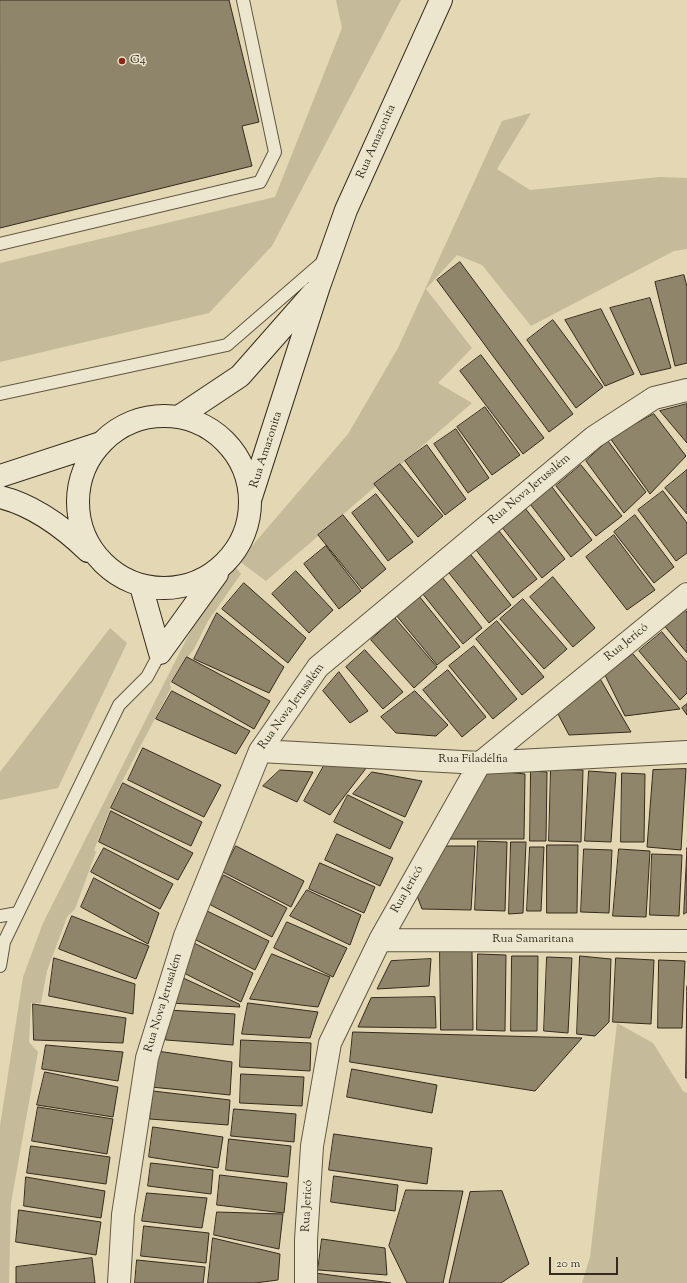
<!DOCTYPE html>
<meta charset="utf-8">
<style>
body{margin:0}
#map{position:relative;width:687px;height:1283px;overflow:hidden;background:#e3d8b3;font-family:"Sorts Mill Goudy",serif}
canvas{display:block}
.scale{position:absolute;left:549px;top:1257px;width:69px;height:18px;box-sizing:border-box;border:2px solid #352b1d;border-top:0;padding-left:5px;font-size:12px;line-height:14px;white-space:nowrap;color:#352b1d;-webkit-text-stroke:3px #ede6ce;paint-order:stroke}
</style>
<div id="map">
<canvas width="687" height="1283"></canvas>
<div class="scale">20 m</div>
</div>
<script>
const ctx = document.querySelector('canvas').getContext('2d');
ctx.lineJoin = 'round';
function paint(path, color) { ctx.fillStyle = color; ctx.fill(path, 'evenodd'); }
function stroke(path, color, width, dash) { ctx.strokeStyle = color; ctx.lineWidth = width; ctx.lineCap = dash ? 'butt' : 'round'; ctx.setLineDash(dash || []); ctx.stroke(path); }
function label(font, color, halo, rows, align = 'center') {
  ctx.font = font + ' "Sorts Mill Goudy",serif'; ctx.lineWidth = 3; ctx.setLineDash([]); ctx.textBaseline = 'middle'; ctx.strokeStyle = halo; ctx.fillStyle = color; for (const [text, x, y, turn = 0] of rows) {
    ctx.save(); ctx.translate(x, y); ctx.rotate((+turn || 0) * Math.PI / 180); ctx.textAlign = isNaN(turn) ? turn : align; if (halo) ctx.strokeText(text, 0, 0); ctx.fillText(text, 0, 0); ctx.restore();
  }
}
const green = new Path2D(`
 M336,0H401L272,246L209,313L0,362V263L275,197L342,28Z
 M531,113L497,169L530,190L660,177L687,178V249L674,251L531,326L482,265L457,255L426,289L472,348L438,383L472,403L266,581L239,561L348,434L398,348L502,121Z
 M245,531L248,542L235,566L241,574L208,621L194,649L183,663L170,684L171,688L117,791L94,850L96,852L75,909L67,917L47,971L41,1003H31L29,1042L38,1052L11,1203L9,1283H0V1126L23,977L43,923L187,638Z
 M110,628L127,643L58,788L0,800V772Z
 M617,1023L653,1043L683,1091L687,1093V1283H582L590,1257Z`);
const building = new Path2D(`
 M0,0H229L259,122L242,126L252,166L0,228Z
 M460,262L573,414L549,432L437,280Z
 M684,275L687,287V363L675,366L655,282Z
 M650,298L671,368L641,375L610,308Z
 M601,309L634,374L605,386L565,320Z
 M553,320L603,387L576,408L527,340Z
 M481,355L544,438L523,454L460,371Z
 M687,404V443L660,411Z
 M485,407L520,455L492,475L457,427Z
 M654,414L686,456L650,494L610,438Z
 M456,429L489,478L468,493L434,444Z
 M608,441L646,492L624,513L586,461Z
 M427,445L466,499L445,515L405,461Z
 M400,464L443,516L418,537L374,484Z
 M581,465L622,516L596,536L556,486Z
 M687,470V514L665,488Z
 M552,487L592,540L571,557L530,504Z
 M663,491L687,523V553L676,561L638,510Z
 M376,494L413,542L388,561L352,513Z
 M525,508L565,559L542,578L501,526Z
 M343,515L386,569L362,589L318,535Z
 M635,515L674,567L654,583L614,532Z
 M499,531L537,579L513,598L476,550Z
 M614,535L655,590L627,610L586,557Z
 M326,546L361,591L339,609L304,564Z
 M471,555L511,605L489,623L449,573Z
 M296,571L333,610L309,633L272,594Z
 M442,577L482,628L463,644L422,593Z
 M553,577L595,628L573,647L530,597Z
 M244,583L306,638L288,663L222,609Z
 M419,596L460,647L437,665L396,615Z
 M523,599L567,649L544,669L500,619Z
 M682,606L687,612V653L662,623Z
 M217,613L284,667L269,693L194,659Z
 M395,618L437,667L414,688L371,640Z
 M497,621L544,677L522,695L476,639Z
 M662,632L687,662V693L680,700L639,651Z
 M474,646L517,699L493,719L449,666Z
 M365,650L403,692L383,709L346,667Z
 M633,654L680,709L625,716L605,675Z
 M187,657L270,701L254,729L172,682Z
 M448,670L486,717L462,737L423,690Z
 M339,672L368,711L350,723L323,691Z
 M599,677L631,732L569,735L558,714Z
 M172,691L250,731L236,754L156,719Z
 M415,691L448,725L436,736L396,733L381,717Z
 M687,704V715L682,708Z
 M143,748L221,785L204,817L128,780Z
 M325,764L367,767L330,815L304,801Z
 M551,769L583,770L581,842L549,841Z
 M686,769L681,850L647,847L653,770Z
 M280,770L313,772L297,802L263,786Z
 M489,770L525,774L524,839H445Z
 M531,771L547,772L546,841H530Z
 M589,771L616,773L611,842L585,841Z
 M372,772L422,781L405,817L353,794Z
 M622,773L645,774L644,842H621Z
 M123,783L202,822L191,846L111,808Z
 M348,795L403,822L390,849L334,822Z
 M111,811L193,853L178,880L99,842Z
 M337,834L393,858L380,886L325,860Z
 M478,841L507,842L505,911L475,910Z
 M511,842H526L523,913L509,914Z
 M547,845H578L577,913H547Z
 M236,846L304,881L291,907L223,872Z
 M444,846H475L471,910L422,909L416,893Z
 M530,847H544L541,911H527Z
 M104,848L173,884L160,909L91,872Z
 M687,848V912L684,914Z
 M584,849L612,850L609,913L581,912Z
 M619,849L650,851L646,917L613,916Z
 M652,854L682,855L679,916L650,915Z
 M320,863L375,887L364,913L309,889Z
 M224,875L287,908L272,937L209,904Z
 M94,878L159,913L148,944L81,907Z
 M307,890L361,915L350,945L290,916Z
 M205,910L269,941L255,970L192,938Z
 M72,916L149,946L136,979L59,949Z
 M287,922L347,948L333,977L274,948Z
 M194,943L253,973L241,1002L180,971Z
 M440,951H472L473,1030H441Z
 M272,954L330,977L318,1007L250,999Z
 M478,954L506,955L505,1031L477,1030Z
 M512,956H538L537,1031H511Z
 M580,956L611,959L609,1022L595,1036L577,1034Z
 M547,957L572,958L568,1033L544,1031Z
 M54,958L135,984L133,1014L49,996Z
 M616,958L654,960L651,1024L613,1022Z
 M431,959L429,986L377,989L391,961Z
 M659,960L685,961L682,1028H658Z
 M179,976L239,1004L240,1007L169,1003Z
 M687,986V1078H686Z
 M435,997L436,1028L358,1027L371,998Z
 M248,1003L318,1012L310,1038L242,1034Z
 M33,1004L126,1018L123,1043L34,1040Z
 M168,1010L235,1014L233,1045L166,1040Z
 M353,1032L582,1038L535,1091L350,1062Z
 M241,1040L311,1043L310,1071L240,1067Z
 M46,1045L123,1052L118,1081L42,1069Z
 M157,1051L232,1062L230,1095L151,1087Z
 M352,1069L437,1085L432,1113L347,1097Z
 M45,1072L118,1087L113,1117L37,1105Z
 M241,1074L304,1077L302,1106L240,1103Z
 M153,1091L230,1100L228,1125L150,1119Z
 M38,1107L113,1119L107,1154L32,1141Z
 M234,1109L296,1114L294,1142L231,1136Z
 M153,1127L223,1137L218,1168L149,1157Z
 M334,1134L432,1148L427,1184L329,1170Z
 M229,1139L291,1146L288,1177L226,1170Z
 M31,1146L110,1157L106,1184L27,1173Z
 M151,1163L213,1170L211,1194L148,1186Z
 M220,1175L287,1183L284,1213L217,1205Z
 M334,1176L398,1185L395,1211L331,1202Z
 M26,1177L105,1191L101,1218L24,1206Z
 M406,1190L463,1191L443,1283H407L389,1246Z
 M502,1191L529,1264L501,1283H449L470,1192Z
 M147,1193L207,1198L202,1228L142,1221Z
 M19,1210L101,1222L96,1255L16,1242Z
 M217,1212L283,1214L279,1249L214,1235Z
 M144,1226L209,1233L206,1263L141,1256Z
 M213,1238L280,1254L278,1280L255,1283H208Z
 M322,1239L385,1248L387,1275L318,1270Z
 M92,1258L95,1283H16V1267Z
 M137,1260L205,1267L203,1283H135Z
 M315,1273L391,1283H315Z`);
const lane = new Path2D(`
 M0,244L260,182L275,152L243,0
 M0,394L227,345L324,261
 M0,916L18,913
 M0,966L4,942L119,705L147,677L160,653`);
const street = new Path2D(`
 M260,751L480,763L687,752
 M380,940L687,941
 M119,1283L123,1215L147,1058L185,936L260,751L318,667L594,437L654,398L687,390
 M306,1283V1240L312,1146L330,1043L380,940L480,763L687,594`);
const secondary = new Path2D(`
 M78 502a86 86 0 1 1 172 0a86 86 0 1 1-172 0Z
 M180,416L240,376L313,293
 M0,476L101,443
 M0,497C33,505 64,528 88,551
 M251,497L319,286L346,210L441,0
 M141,586L160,653
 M160,653L217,574`);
const markers = [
 [122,61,4,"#8f2418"]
];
const poiNames = [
 ["G4",130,61]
];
const streetNames = [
 ["Rua Amazonita",377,142,-66],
 ["Rua Amazonita",267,450,-72],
 ["Rua Nova Jerusalém",530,490,-40],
 ["Rua Jericó",627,643,-39],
 ["Rua Nova Jerusalém",292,707,-54],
 ["Rua Filadélfia",473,760],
 ["Rua Jericó",408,890,-60],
 ["Rua Samaritana",533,940],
 ["Rua Nova Jerusalém",164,1003,-73],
 ["Rua Jericó",308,1206,-87]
];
paint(green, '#c5bb9a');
paint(building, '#8f856b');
stroke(building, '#352b1d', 1);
stroke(lane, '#605642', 14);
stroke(street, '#605642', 24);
stroke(secondary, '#352b1d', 24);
stroke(lane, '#ede6ce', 12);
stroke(street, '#ede6ce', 22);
stroke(secondary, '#ede6ce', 22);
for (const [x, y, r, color] of markers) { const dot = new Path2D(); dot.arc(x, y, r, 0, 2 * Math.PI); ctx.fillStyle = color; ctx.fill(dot); stroke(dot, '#ede6ce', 1.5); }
label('12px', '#352b1d', '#ede6ce', poiNames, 'left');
label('12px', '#352b1d', '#ede6ce', streetNames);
</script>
